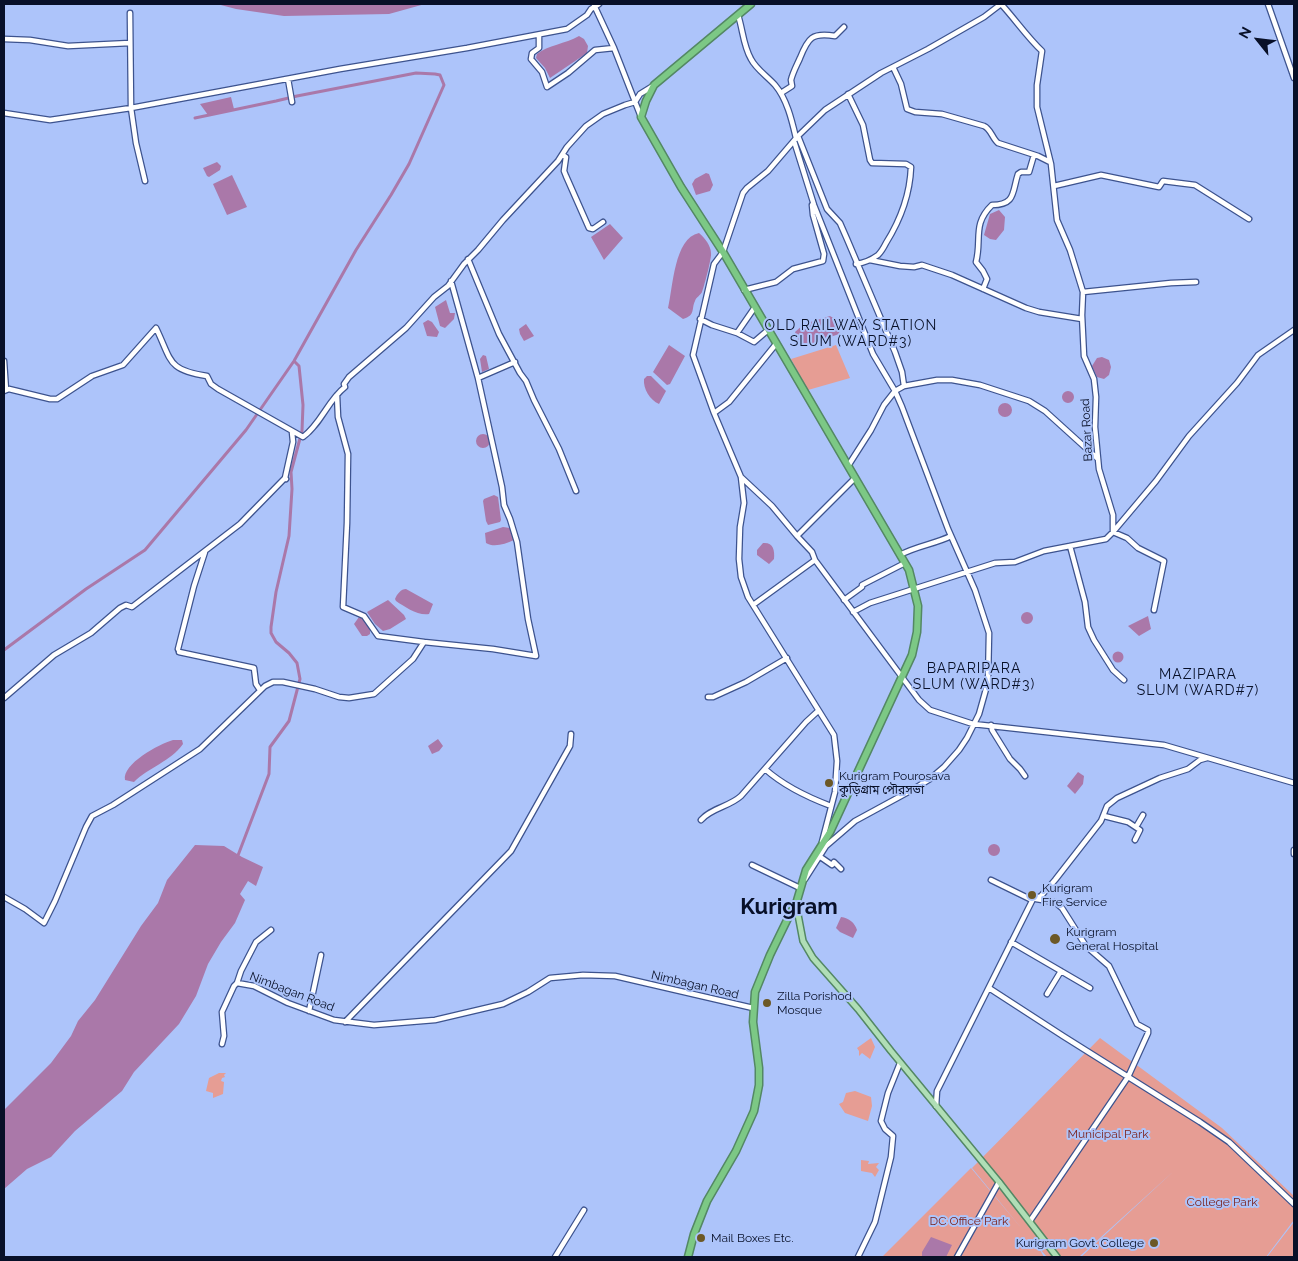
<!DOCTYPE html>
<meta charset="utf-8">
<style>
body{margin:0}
#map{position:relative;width:1298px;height:1261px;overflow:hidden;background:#adc4fa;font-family:Raleway,sans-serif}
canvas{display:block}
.frame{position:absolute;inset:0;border:5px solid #081028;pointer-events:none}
.north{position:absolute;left:1233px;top:15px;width:50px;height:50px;-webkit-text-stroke:4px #adc4fa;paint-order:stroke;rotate:299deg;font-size:14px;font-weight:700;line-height:20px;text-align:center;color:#081028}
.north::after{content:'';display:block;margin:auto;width:18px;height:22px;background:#081028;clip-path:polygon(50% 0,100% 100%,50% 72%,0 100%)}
</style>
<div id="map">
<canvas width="1298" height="1261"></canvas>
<div class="frame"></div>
<div class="north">N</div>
</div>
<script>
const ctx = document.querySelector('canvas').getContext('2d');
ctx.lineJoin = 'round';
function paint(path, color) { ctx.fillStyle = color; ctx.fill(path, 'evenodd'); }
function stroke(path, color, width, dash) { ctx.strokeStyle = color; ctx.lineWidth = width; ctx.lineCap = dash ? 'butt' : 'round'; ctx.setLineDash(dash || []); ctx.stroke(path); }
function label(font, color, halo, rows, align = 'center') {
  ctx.font = font + ' Raleway,"Noto Sans Bengali",sans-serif'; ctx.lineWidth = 4; ctx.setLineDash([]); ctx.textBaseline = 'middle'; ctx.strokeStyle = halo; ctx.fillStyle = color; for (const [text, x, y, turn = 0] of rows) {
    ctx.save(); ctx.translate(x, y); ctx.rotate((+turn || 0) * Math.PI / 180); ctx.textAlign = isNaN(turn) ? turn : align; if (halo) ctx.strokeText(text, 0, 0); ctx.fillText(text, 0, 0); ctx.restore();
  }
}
const green = new Path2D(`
 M836,345L850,378L808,390L791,359Z
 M871,1038L875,1047L870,1059L862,1053L859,1056V1051L857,1048Z
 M1100,1038L1222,1128L1294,1196V1220L1266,1257H1081L1175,1170L1079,1257H1047L1039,1248L1044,1257H882L971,1168L1022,1229L972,1168Z
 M219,1073H226L224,1075L225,1077L222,1078L221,1081L224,1082L223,1094L213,1098V1093L206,1091L209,1078Z
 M855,1091L871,1097L872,1106L868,1121L845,1113L839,1104L843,1102L846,1093Z
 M861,1160L869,1161L868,1164L879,1163L876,1167L879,1170L875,1177L872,1173L861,1171Z
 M1294,1222V1257H1267Z`);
const water = new Path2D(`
 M217,4H425L389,14L284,16L236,9Z
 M579,36L584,39L588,46L587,53L550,78L545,68L536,58L537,54C548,45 565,44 579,36Z
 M231,97L234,109L208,115L200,104Z
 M217,162L221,166L220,170L209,177L207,176L203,168Z
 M706,173L709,174L713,185L710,191L696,195L692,184L695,179Z
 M232,175L247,207L227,215L213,184Z
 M999,210L1005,217L1004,230L996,240L990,239L984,235L990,214Z
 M610,224L623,238L604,260L591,237Z
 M699,233C705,238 711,246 711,253C712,257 704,287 702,292C701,295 696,297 695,301C691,309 696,315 683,319L668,308C673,288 674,238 699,233Z
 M446,300L450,313H455L454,319L445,328L440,326L435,307Z
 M830,316C836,319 838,323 840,330L839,334L804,346L800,345L795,332L804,324Z
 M428,320L432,322L439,332L437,337L427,336L423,323Z
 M526,324L534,336L524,341L520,334L519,329Z
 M669,345L685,356L670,384L667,385L653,372Z
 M483,355L486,356L489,369L482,372L480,359Z
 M1102,357L1109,360L1111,367L1109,375L1104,379L1097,377L1092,366L1097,358Z
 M647,376H651L666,391L659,404C650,400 643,389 644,379Z
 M1062 397a6 6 0 1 1 12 0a6 6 0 1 1-12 0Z
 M998 410a7 7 0 1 1 14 0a7 7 0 1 1-14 0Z
 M476 441a7 7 0 1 1 14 0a7 7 0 1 1-14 0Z
 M494,495L498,497L501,520L500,522L488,525L486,521L483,501L484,499Z
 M503,527L510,528L514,540C505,544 494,548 486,543L485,533Z
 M763,543C773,542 775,550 774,559L769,564L757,555V550Z
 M406,589L433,604L429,614C418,616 405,607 396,601L395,599C397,594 401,589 406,589Z
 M388,600L404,615L406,619L390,629L383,631L375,624L367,612Z
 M1021 618a6 6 0 1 1 12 0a6 6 0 1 1-12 0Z
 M1148,616L1151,629L1139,636L1128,626Z
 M359,617C366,619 371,627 370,634L367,636H362L354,624Z
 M1112.5 657a5.5 5.5 0 1 1 11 0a5.5 5.5 0 1 1-11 0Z
 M438,739L443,746L439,751L432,754L428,746Z
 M173,740H182L183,744C170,762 149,767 134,782L125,780C122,764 159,744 173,740Z
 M1078,772L1084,776L1083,784L1075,794L1067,786Z
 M988 850a6 6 0 1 1 12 0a6 6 0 1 1-12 0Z
 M195,845L224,846L242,857L263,867L256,886L248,881L240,894L245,900L235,923L221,942L208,964L196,996L179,1024L134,1072L122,1091L75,1131L51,1157L27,1169L4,1189V1110L51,1063L71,1036L78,1021L95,1000L141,926L158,903L167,880Z
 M841,917C849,918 855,923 857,930L853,938L840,932L836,928Z
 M931,1237L952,1245L946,1257H922V1252Z`);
const canal = new Path2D(`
 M4,650L86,589L145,550L246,430L294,361L356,250L391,195L409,164L444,85L440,75L435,74L416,73L297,96L276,101L195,118
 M237,858L269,774L270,747L289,721L300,679L297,663L289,653L276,642L271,633V627L276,592L289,536L292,489L291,472L302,431L303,405L299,366L294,361`);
const minor = new Path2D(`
 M1001,4C1015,19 1027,37 1042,51L1037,85V107L1051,164L1057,220L1070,250L1083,292
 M1268,4L1294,78
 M594,5L614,48L641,117
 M130,13L131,108L136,143L145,181
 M738,15C743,30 743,45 751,59C756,69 767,76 775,85C787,99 792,121 796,138
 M539,35V48L532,53L531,59L542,72L547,87L568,73L595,50L614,48
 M4,39L30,40L68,46L130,43
 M893,67L901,84L907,109L915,112L942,114L984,126C991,129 992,138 998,143L1038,156L1050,162
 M288,79L292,102
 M781,93L792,86L791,80C793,72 797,65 800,58C808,38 812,32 835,36L844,27
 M848,94L863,125L870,160L872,163L906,164L911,167C910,195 901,219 886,243C884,247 881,252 878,255C871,260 864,263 856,264
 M4,113L50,120L131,108L340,69L467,48L567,29L587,15L591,9L599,4
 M798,136L827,209L840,223L847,239L895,352L902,372L904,386
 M794,141L814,205L873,354L895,391L902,407L948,529L975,590L989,633L988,682L979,714L967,738L959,750L944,767L930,779L912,790L855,821L826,846L805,879
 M563,155L566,157L564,171L566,176L589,228L593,229L603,222
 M1054,186L1101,175L1159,187L1163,181L1195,185L1249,219
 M468,259L499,334L520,373L526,381L534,400L559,449L576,491
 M870,260L900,266L914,267L922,265L952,275L1026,308L1039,312L1082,319
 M983,289L987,279L983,271L976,262C982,240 972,224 992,205C1016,205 1012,192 1018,174L1021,172H1029L1034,155
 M744,290L776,282L793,269L823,261L824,254L813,215L812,205
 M755,307L737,333L754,342L768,330
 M700,319L712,325L737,333
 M4,361L6,390
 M478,378L515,362
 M4,391L9,389L50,399H57L92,376L123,365L156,328C172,361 167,370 207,376L211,384L218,389L303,437C321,424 328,400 345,387L344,384L349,377L406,328L434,297L448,286L464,264L478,250L503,220L558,161L567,147L586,126L603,114L625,105L635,102L640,94L653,86
 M337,395L338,417L348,454L347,523L343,607L364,616L378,636L424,642
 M714,413L729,402L776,344
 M848,466L871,430L884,405L895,391L904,386L937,380H952L980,385L1029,401L1045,411L1098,459
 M741,477L772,506L797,536L855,478
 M286,479L285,478L293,442L292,432
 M797,536L812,552L815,560
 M1070,546L1085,602L1088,627L1094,640L1113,670L1124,680
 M900,555C916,546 935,544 951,536
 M844,600L862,587V585L905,563
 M753,605L815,560L919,700L930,710L973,724L1164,745L1294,783
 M1154,610L1164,561L1138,548L1127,538L1113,532L1156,481L1189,436L1237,383L1258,355L1294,330
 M853,612L870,603L995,563L1015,562L1044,551L1106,539L1113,532V515L1099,469L1095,427L1096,397L1094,379L1084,356L1082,315L1083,292L1171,283L1196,282
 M178,649L194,586L205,552
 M179,652L254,668L256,684L260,690
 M708,697H713L746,682L787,658
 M4,698L54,655L91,633L120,608L126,605L132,607L240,524L285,478
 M991,725L992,730L1010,759L1020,769L1025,776
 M765,769C784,786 807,797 831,806
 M1104,816L1128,822L1140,830L1135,840
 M701,820C711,808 729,807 741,796L806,722L818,711
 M1136,827L1143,815
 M822,842L835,792L837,761L834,735L748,597L741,577L739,559L740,527L744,503L741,477L714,413L693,355L714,264L723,252L743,193L747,188L768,171L798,136L825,110L881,73L928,49L984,17L1001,4
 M1294,850V854
 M819,856L832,865L834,862L841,869
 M752,865L800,888L801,886
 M991,880L1032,900
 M4,897L25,909L44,923L55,901L86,827L92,816L113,805L200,749L265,686L273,682H283L315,689L339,697L349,698L374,694L413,659L424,642L493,649L536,656L528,619L517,542L510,519L504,505L502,487L478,378L451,281
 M1011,942L1090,988
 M237,983L241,971L256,942L271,930
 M989,988L1063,1036L1200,1122L1229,1142L1294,1204
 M1047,994L1061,971
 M309,1011L321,955
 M345,1022L511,851L570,746L571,734
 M222,1044L224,1036L222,1012L234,986L237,983L254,986L288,1003L334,1020L374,1025L435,1020L503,1004L528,992L550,978L583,975L615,976L753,1008
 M936,1106L937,1091L1033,899L1041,896L1055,880L1101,821L1107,806L1117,798L1160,778L1188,769L1200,760L1207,758
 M1030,1221L1128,1077L1148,1033V1030L1137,1024L1109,966L1086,946L1062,908L1055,902L1036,899
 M555,1257L584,1210
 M858,1257L875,1222L891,1157L893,1136L885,1129L881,1121L888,1093L900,1063
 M957,1257L999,1182`);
const major = new Path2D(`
 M796,904L803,941L813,958L858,1009L891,1051L999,1182L1057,1257`);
const highway = new Path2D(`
 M688,1257L694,1234L707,1201L736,1151L754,1111L759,1085V1068L753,1022L755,992L770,955L791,912L796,904L806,870L830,832L912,655L917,632L918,606L909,570L723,252L681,187L641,117L646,101L654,85L751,4`);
const markers = [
 [829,783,5,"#6c5826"],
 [1032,895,5,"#6c5826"],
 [1055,939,6,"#6c5826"],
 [767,1003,5,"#6c5826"],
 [701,1238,5,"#6c5826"],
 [1154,1243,5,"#6c5826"]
];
const streetNames = [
 ["Bazar Road",1087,430,-93],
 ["Nimbagan Road",695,985,13],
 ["Nimbagan Road",292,992,21]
];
const poiNames = [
 ["Kurigram Pourosava",839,776],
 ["কুড়িগ্রাম পৌরসভা",839,790],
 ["Kurigram",1042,888],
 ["Fire Service",1042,902],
 ["Kurigram",1066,932],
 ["General Hospital",1066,946],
 ["Zilla Porishod",777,996],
 ["Mosque",777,1010],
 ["Mail Boxes Etc.",711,1238],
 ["Kurigram Govt. College",1144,1243,"right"]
];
const parkNames = [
 ["Municipal Park",1108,1134],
 ["College Park",1222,1202],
 ["DC Office Park",969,1221]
];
const neighbourhoodNames = [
 ["OLD RAILWAY STATION",851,326],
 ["SLUM (WARD#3)",851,342],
 ["BAPARIPARA",974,669],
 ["SLUM (WARD#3)",974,685],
 ["MAZIPARA",1198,675],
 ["SLUM (WARD#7)",1198,691]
];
const townNames = [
 ["Kurigram",789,907]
];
paint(green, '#e69d94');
paint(water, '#aa78a9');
stroke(canal, '#aa78a9', 3);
stroke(minor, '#3d538e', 7);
stroke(major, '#538864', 8);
stroke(highway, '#538864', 9);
stroke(minor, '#fff', 4.5);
stroke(major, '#b0deb6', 5);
stroke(highway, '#7cc885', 6);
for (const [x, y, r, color] of markers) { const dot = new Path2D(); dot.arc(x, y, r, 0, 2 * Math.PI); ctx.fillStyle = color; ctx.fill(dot); stroke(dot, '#adc4fa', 2); }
label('12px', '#081028', '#adc4fa', streetNames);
label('12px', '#081028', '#adc4fa', poiNames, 'left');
label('12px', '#7c241f', '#adc4fa', parkNames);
ctx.letterSpacing = '1px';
label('14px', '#081028', '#adc4fa', neighbourhoodNames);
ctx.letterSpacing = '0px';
label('bold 22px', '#081028', '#adc4fa', townNames);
</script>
